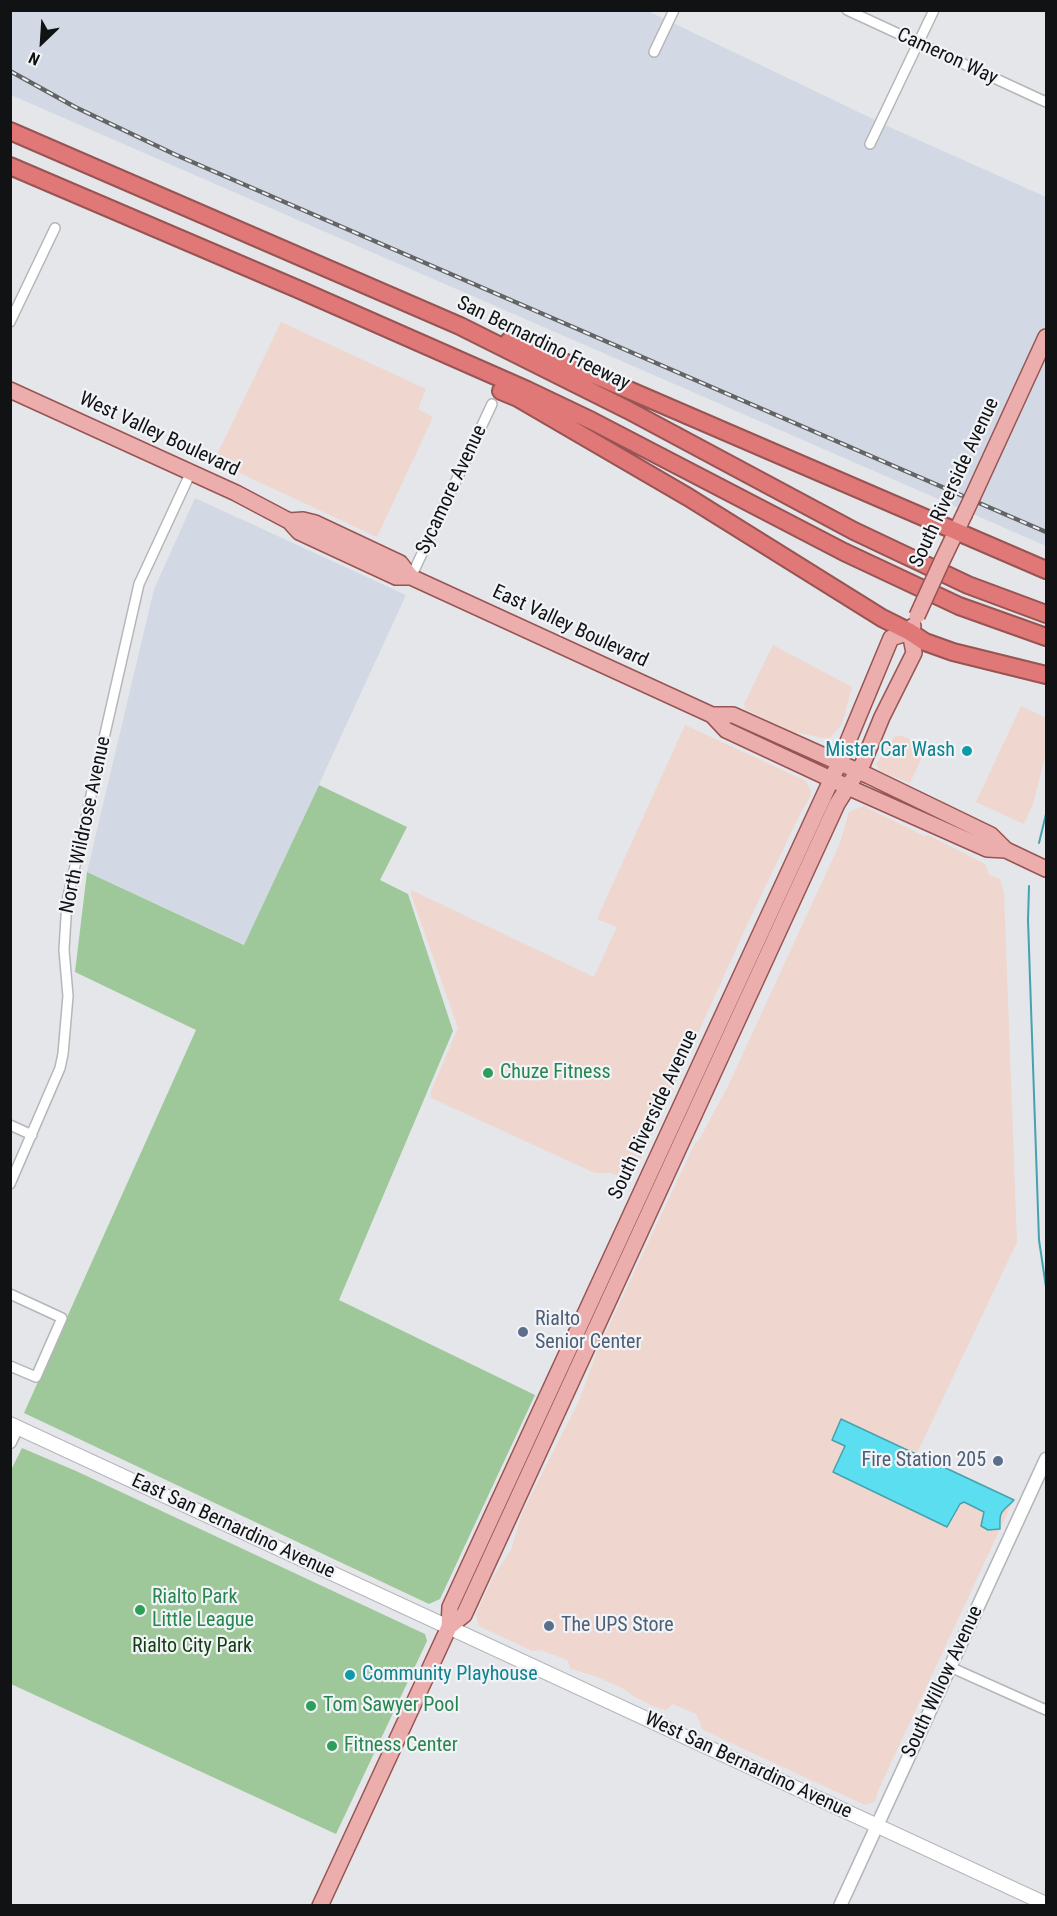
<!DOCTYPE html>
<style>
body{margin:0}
#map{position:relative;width:1057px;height:1916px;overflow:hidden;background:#e4e6ea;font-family:"Roboto Condensed",sans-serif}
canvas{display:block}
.frame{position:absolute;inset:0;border:12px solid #111213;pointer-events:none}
.north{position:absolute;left:12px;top:12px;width:60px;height:60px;-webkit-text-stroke:4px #f1f3f7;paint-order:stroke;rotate:205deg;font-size:16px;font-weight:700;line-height:24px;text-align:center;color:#111213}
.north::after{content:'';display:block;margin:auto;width:21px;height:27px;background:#111213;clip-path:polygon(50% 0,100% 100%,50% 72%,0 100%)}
</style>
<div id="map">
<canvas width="1057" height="1916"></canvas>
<div class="frame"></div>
<div class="north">N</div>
</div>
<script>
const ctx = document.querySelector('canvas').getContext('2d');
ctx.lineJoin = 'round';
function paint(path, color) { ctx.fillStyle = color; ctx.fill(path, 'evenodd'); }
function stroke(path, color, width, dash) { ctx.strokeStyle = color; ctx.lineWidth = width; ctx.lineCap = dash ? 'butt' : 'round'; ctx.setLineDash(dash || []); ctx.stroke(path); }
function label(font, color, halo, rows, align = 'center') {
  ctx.font = font + ' "Roboto Condensed",sans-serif'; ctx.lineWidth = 4.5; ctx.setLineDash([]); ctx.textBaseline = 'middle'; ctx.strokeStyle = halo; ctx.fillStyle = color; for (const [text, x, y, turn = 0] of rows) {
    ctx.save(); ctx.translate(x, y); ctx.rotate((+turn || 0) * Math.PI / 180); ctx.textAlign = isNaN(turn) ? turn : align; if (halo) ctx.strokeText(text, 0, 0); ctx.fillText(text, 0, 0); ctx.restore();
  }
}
const commercial = new Path2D(`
 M281,322L426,389L418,409L433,417L377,537L214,461Z
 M773,645L852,687L842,724L829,739L793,732L745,709L744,704Z
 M1021,706L1046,718V752L1034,801L1024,824L976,802Z
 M685,725L806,781L811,792L810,797L800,814L747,925L639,1163L623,1179L611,1173H595L431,1098V1091L458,1028L412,897L411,890L594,977L617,927L597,919Z
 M895,736H902L923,745V755L910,783L881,772L876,764Z
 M864,806L924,836L928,835L985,864L989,875L1000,879L1004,894L1017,1242L917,1453L1014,1499L877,1793L876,1801L865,1805L703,1730L696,1714L673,1704L666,1710L655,1707L635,1697L622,1688L595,1676L571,1669L567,1660L541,1650L532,1651L479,1626L476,1614L493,1577L511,1550L522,1513L579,1401L598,1349L695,1143L699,1140L729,1084L840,843L849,812Z`);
const built = new Path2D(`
 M11,11H648L894,129L1046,197V546L11,95Z
 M195,498L406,595L245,945L87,872L154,589Z`);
const green = new Path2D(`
 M319,785L407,827L380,880L408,894L453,1031L339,1300L535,1395L440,1599L429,1604L24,1413L196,1030L75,972L87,872L244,945Z
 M22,1448L76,1471L425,1634L427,1641L336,1834L11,1684L10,1472Z`);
const water = new Path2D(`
 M841,1419L1014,1500C1002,1513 999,1509 1000,1529L988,1530L981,1526L984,1512L964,1502L960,1504L947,1527L833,1472L845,1446L832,1440Z`);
const stream = new Path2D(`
 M1039,843L1046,814
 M1029,886L1028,920L1039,1240L1046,1287`);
const minor = new Path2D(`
 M847,10L1046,102
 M654,52L674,10
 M870,144L934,10
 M10,322L55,228
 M411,577L492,404
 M10,1125L32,1135
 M10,1184L60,1068L63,1054L68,996L64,950L67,901L139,584L191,472
 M10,1294L62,1318L36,1377L10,1366
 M950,1667L1046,1710`);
const tertiary = new Path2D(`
 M10,1442L17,1427
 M840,1906L1046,1459`);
const secondary = new Path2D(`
 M10,1424L1046,1904`);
const primary = new Path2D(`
 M10,390L236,493L289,521L299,532L396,577H411L712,715L726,730L850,788L987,849L1006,850
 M972,498L1046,337
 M289,521L303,520L315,523L400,563L411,577
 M942,561L964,515
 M712,715H733L869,776L991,835L1006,850L1046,869
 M449,1627L464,1615L837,804L863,763L882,717L914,653L910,632L913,626
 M320,1906L449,1627L450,1607L839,763L891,638L910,632`);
const motorway = new Path2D(`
 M10,131L460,326L628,410L854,531L968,585L1046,614
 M10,166L300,290L527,390L592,421L844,552L959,606L1046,637
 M509,341L536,350L1046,570
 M501,391L518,398L688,497L882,618L910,632L925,642L953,652L1046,675`);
const rail = new Path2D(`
 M10,71L75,107L176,155L1046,532`);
const primaryBridge = new Path2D(`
 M964,515L972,498
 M917,616L942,561`);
const markers = [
 [967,751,6,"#0f9aa8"],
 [488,1073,6,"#2e9e5b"],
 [523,1332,6,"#5c6f8a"],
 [998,1461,6,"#5c6f8a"],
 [140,1610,6,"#2e9e5b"],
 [549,1626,6,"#5c6f8a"],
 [350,1675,6,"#0f9aa8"],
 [311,1706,6,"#2e9e5b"],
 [332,1746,6,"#2e9e5b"]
];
const streetNames = [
 ["Cameron Way",947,57,25],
 ["San Bernardino Freeway",543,344,26],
 ["West Valley Boulevard",159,435,25],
 ["South Riverside Avenue",955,483,-65],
 ["Sycamore Avenue",452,490,-65],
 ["East Valley Boulevard",570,627,25],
 ["North Wildrose Avenue",86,825,-78],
 ["South Riverside Avenue",654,1115,-65],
 ["East San Bernardino Avenue",233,1527,25],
 ["South Willow Avenue",943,1682,-65],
 ["West San Bernardino Avenue",748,1766,25]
];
const cultureNames = [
 ["Mister Car Wash",955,751],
 ["Community Playhouse",362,1675,"left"]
];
const leisureNames = [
 ["Chuze Fitness",500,1073],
 ["Rialto Park",152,1598],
 ["Little League",152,1621],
 ["Tom Sawyer Pool",323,1706],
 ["Fitness Center",344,1746]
];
const serviceNames = [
 ["Rialto",535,1320],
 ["Senior Center",535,1343],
 ["Fire Station 205",986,1461,"right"],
 ["The UPS Store",561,1626]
];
const parkNames = [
 ["Rialto City Park",192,1647]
];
paint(commercial, '#efd6ce');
paint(built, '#d3d9e4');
paint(green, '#9ec899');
paint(water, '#5bdff0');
stroke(water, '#45a2ae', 1.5);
stroke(stream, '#45a2ae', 2);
stroke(minor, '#b4b6ba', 12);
stroke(tertiary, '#b4b6ba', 15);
stroke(secondary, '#b4b6ba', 16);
stroke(primary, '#975453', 18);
stroke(motorway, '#975453', 20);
stroke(minor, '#fff', 9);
stroke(tertiary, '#fff', 12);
stroke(secondary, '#fff', 14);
stroke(primary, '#ecaead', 15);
stroke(motorway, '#df7876', 16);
stroke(rail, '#636466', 4.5);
stroke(rail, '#f1f3f7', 2, [7]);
stroke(primaryBridge, '#975453', 18, []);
stroke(primaryBridge, '#ecaead', 15);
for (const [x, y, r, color] of markers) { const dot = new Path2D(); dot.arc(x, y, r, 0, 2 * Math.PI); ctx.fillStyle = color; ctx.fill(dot); stroke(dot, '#f1f3f7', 2); }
label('20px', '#111213', '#f1f3f7', streetNames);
label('20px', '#0d838f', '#f1f3f7', cultureNames, 'right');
label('20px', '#27864d', '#f1f3f7', leisureNames, 'left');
label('20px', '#4e5e75', '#f1f3f7', serviceNames, 'left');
label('20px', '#123d0f', '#f1f3f7', parkNames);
</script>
